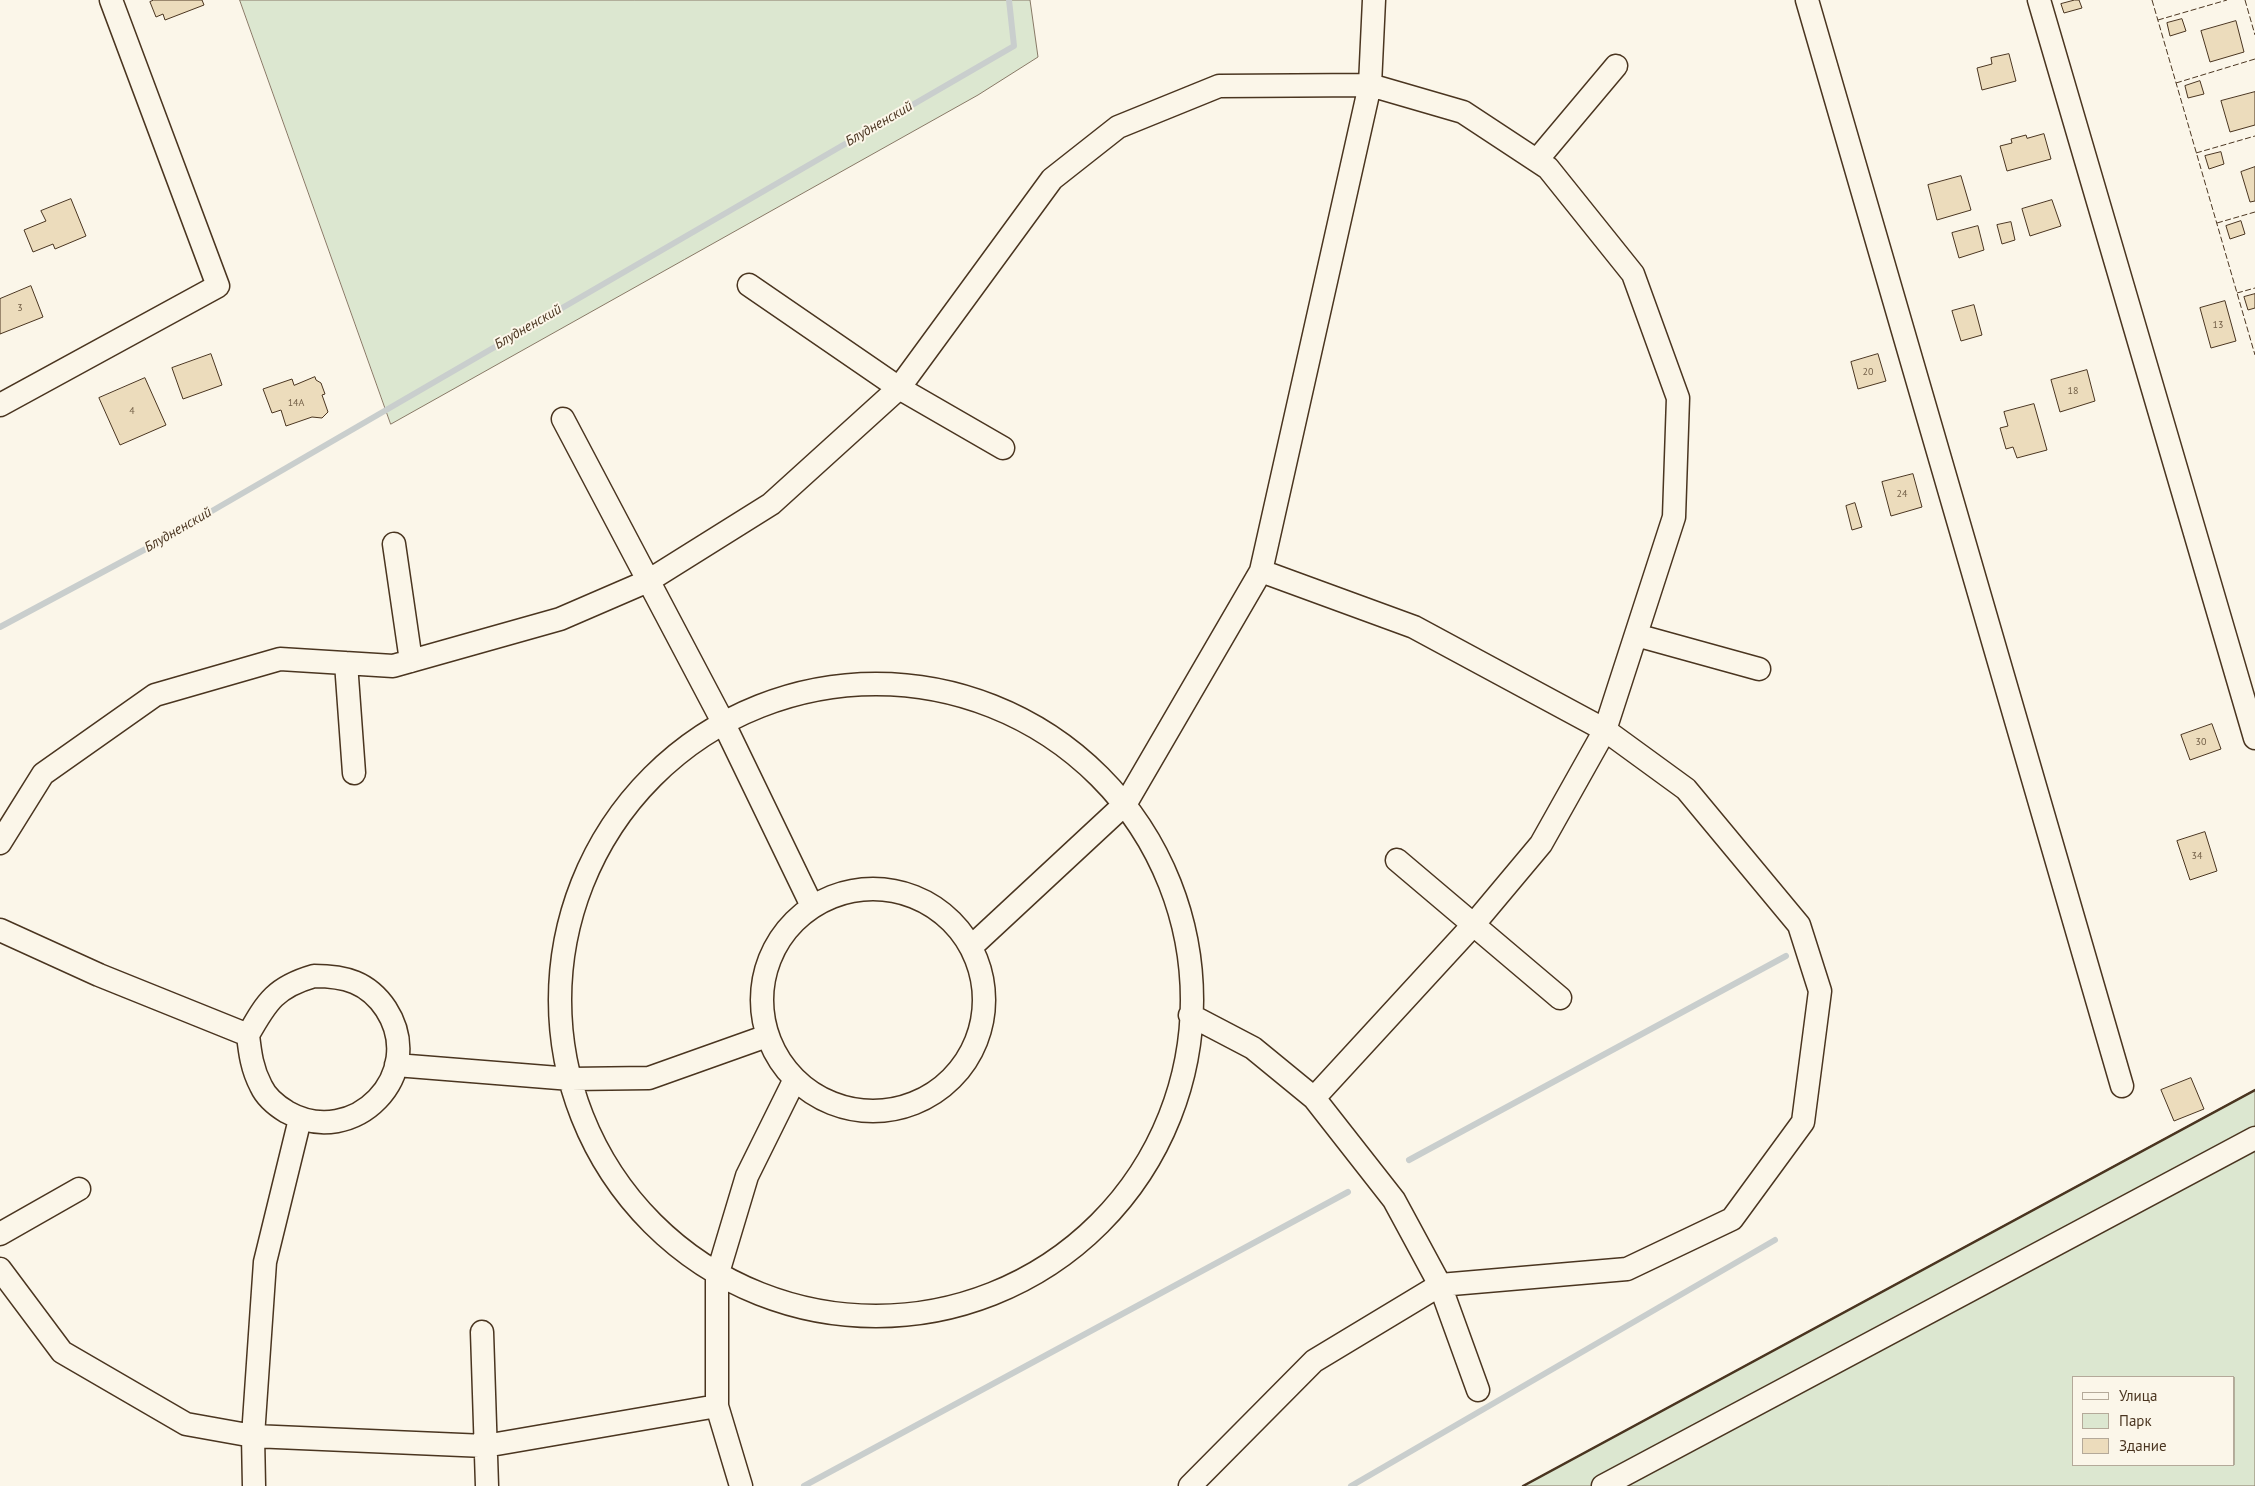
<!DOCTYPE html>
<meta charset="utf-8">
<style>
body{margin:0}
#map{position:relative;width:2255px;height:1486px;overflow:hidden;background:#fbf6e9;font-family:"PT Sans",sans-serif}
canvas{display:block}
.legend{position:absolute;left:2072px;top:1376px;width:162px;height:90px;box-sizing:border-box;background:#fbf6e9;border:1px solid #b4a999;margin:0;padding:6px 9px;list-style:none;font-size:15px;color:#4a3520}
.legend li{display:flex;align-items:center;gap:10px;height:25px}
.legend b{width:25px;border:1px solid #b4a999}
</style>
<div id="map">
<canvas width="2255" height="1486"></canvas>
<ul class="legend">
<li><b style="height:6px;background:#fbf6e9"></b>Улица</li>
<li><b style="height:14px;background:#dce7d0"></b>Парк</li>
<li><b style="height:14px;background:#ecdcbc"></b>Здание</li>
</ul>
</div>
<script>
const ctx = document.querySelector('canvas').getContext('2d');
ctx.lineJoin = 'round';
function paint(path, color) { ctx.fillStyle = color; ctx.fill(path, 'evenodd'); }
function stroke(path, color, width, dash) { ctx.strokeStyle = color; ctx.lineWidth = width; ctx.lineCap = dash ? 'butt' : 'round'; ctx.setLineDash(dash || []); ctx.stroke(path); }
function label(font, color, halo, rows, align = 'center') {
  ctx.font = font + ' "PT Sans",sans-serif'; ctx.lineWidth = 4; ctx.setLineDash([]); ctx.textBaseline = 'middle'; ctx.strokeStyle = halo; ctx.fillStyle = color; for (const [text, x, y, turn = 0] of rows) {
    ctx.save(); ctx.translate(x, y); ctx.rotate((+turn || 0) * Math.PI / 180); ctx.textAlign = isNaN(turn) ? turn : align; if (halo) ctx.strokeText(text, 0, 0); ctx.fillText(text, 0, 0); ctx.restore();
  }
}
const green = new Path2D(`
 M240,0H1030L1038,57L978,95L391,424Z
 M2255,1090V1486H1523ZM2074,1377H2234V1465H2074Z`);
const stream = new Path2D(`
 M0,627L155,544L1014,46L1009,0
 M1409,1160L1786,956
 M804,1486L1348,1192
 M1351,1486L1775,1240`);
const building = new Path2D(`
 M154,0H202L204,5L165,20L163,14L156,17L150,2Z
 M2075,0H2079L2082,8L2064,13L2061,4Z
 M2182,19L2186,31L2170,36L2167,23Z
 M2236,21L2244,52L2210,62L2201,31Z
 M2009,54L2016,81L1982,90L1977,68L1992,64L1991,58Z
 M2200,81L2204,94L2188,98L2185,86Z
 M2255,92V125L2230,132L2221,101Z
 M2044,134L2051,159L2007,171L2000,146L2012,143L2011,139L2026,135L2027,138Z
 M2221,152L2224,164L2209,169L2205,156Z
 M2255,167V201L2250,202L2241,172Z
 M1961,176L1971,210L1937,220L1928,185Z
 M71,199L86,236L55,249L53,244L33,252L24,230L46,221L41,211Z
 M2052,200L2061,226L2030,236L2022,209Z
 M2241,221L2245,234L2230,239L2226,226Z
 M2011,222L2015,240L2002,244L1997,225Z
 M1978,226L1984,250L1959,258L1952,233Z
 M31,286L43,317L0,334V299Z
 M2255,294V308L2248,310L2244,297Z
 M2225,301L2236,341L2211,348L2200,308Z
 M1974,305L1982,335L1961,341L1952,311Z
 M211,354L222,385L183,399L172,368Z
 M1878,354L1886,381L1858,389L1851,362Z
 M2087,370L2095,401L2060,412L2051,380Z
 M315,377L316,380L321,383L325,394L322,395L328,412L322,418L312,417L286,426L281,410L272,413L263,389L292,379L294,385Z
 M145,378L166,425L120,445L99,398Z
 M2034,404L2047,450L2017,458L2013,447L2006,449L2000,428L2008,426L2004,412Z
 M1913,474L1922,507L1891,516L1882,482Z
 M1855,503L1862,527L1852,530L1846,506Z
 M2212,724L2221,749L2190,760L2181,735Z
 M2205,832L2217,871L2190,880L2177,841Z
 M2191,1078L2204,1109L2174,1121L2161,1090Z`);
const minor = new Path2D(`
 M1807,0L2122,1086
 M2039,0L2255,738
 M1537,160L1616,66
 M749,285L899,388L1003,448
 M0,405L218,286L111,0
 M563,419L724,724L812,906
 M394,544L411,661
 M1636,635L1759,669
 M346,663L354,773
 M560 1000a316 316 0 1 1 632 0a316 316 0 1 1-632 0Z
 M0,843L43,774L155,695L280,659L393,666L560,619L648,581L771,504L899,388L1052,179L1118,127L1219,86L1370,85L1463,112L1548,168L1633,274L1678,398L1674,517L1605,730L1541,844L1474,924L1314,1098
 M1397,860L1560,998
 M762 1000a111 111 0 1 1 222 0a111 111 0 1 1-222 0Z
 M0,930L99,975L248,1035
 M971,947L1126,803L1261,571L1370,85L1374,0
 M314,976C345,976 368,982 386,1009C428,1074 354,1150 287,1112C277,1106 266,1097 261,1086C252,1069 250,1053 248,1035C267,1001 276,987 314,976Z
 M1190,1015L1253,1048L1314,1098L1394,1200L1440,1285L1478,1390
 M396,1065L571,1079L649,1078L767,1036
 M0,1234L79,1189
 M0,1269L62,1352L186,1424L253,1436L485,1446L717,1406
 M482,1332L487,1486
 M254,1486L253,1436L265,1262L300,1119
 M741,1486L717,1406V1276L747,1176L795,1079
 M1190,1486L1314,1361L1440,1285L1627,1269L1732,1219L1803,1122L1820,991L1799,925L1686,789L1605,730L1414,627L1261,571
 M1603,1486L2255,1138`);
const fence = new Path2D(`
 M2152,0L2255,355
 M2245,0L2255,35
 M2158,20L2227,0
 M2176,83L2255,59
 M2196,153L2255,136
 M2217,223L2255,212
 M2237,293L2255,288`);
const wall = new Path2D(`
 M1523,1486L2255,1090`);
const numberNames = [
 ["3",20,308],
 ["13",2218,325],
 ["20",1868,372],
 ["18",2073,391],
 ["14А",296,403],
 ["4",132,411],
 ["24",1902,494],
 ["30",2201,742],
 ["34",2197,856]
];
const waterNames = [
 ["Блудненский",879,124,-30],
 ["Блудненский",528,327,-30],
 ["Блудненский",178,530,-30]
];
paint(green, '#dce7d0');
stroke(green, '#887966', 1);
stroke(stream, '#c9cecd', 6);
paint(building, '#ecdcbc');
stroke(building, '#4a3520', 1);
stroke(minor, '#4a3520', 25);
stroke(minor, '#fbf6e9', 22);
stroke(fence, '#4a3520', 1, [6, 2.5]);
stroke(wall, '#4a3520', 2.5);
label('10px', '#725f47', null, numberNames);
label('italic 14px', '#4a3520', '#fbf6e9', waterNames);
</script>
